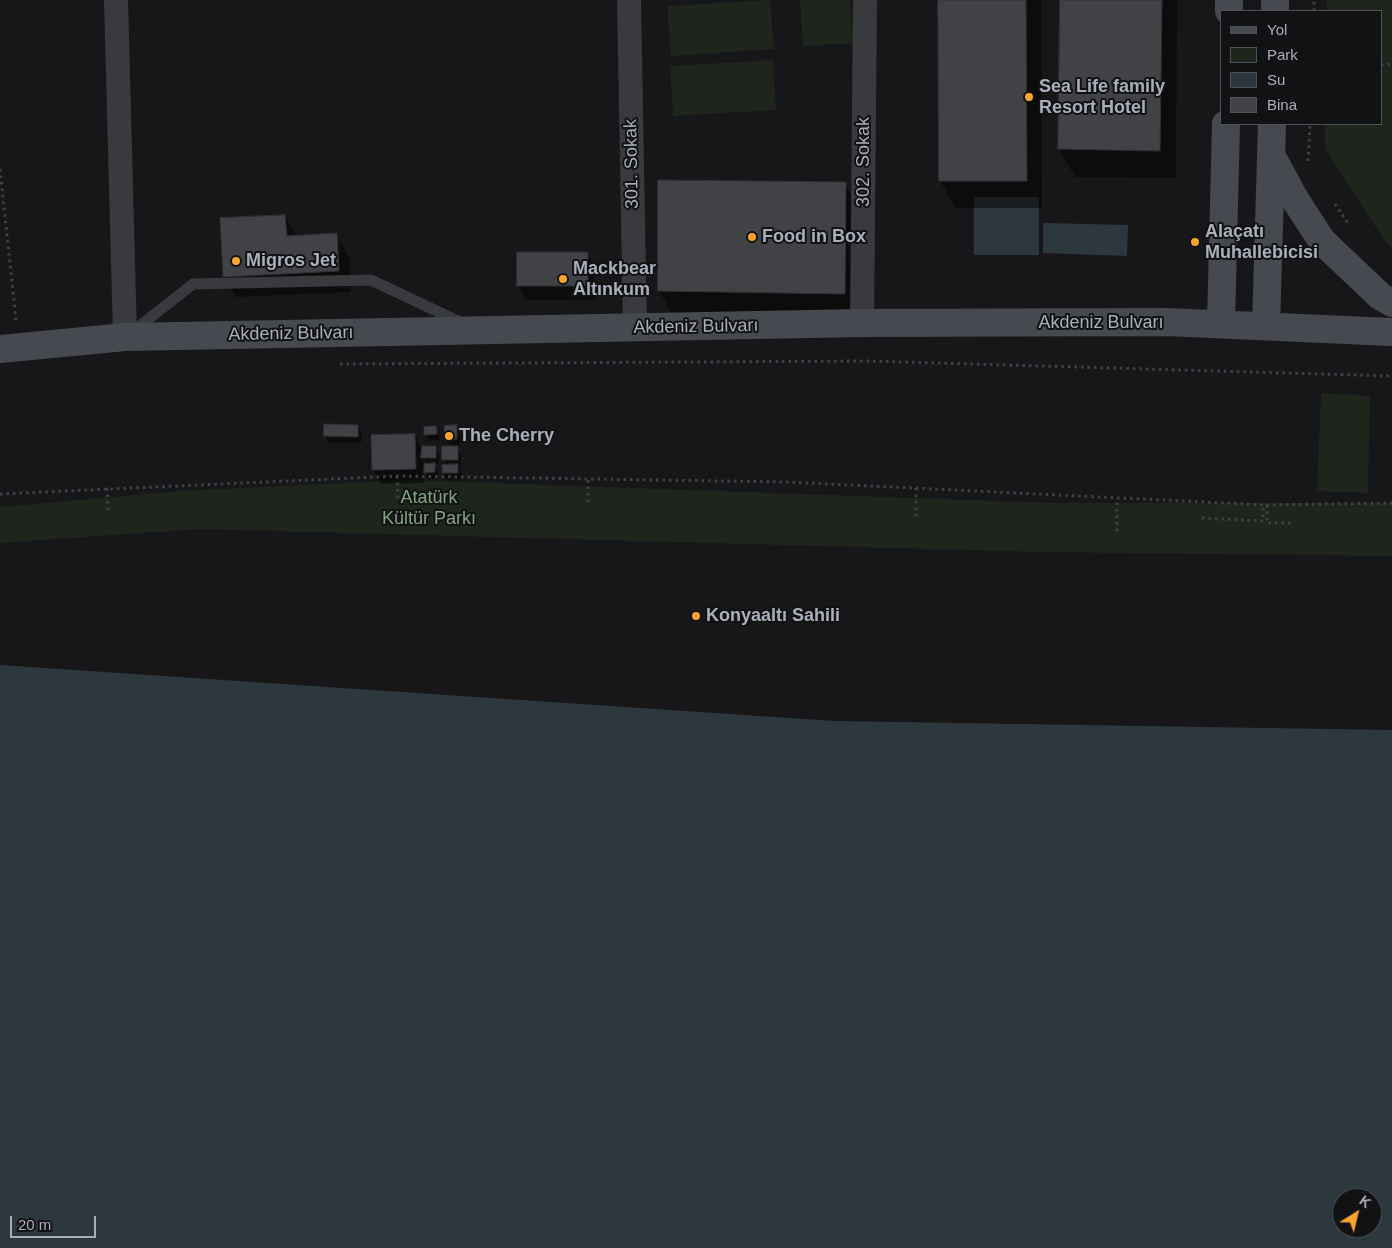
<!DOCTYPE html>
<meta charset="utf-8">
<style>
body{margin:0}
#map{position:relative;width:1392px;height:1248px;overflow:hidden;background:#171719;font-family:Helvetica,sans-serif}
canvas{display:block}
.legend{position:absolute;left:1220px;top:10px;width:162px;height:115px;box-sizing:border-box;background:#121214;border:1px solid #4e5156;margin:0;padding:6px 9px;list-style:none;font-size:15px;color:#a9afba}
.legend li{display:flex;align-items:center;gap:10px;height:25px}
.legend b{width:25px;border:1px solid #4e5156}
.north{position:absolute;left:1332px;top:1188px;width:50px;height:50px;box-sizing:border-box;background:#121214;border:1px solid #4e5156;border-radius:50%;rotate:36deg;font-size:14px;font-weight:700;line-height:20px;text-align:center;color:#a9afba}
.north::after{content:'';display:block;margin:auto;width:18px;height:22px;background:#f9a430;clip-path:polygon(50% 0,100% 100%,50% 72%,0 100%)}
.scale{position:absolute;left:10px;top:1216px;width:86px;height:22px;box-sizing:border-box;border:2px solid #a9afba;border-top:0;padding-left:6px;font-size:15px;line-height:18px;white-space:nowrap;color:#a9afba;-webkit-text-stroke:4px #121214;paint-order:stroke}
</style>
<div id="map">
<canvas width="1392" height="1248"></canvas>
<ul class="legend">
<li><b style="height:6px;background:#46494f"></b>Yol</li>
<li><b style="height:14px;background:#1d251d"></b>Park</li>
<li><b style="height:14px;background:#2c383e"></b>Su</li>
<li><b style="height:14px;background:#414246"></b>Bina</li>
</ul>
<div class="north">K</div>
<div class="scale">20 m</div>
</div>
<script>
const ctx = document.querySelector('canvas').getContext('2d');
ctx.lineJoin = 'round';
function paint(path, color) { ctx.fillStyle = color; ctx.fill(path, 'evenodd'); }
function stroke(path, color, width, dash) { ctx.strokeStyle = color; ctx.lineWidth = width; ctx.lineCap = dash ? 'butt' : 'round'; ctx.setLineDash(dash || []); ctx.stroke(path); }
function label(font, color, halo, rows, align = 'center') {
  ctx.font = font + ' Helvetica,sans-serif'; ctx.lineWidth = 4; ctx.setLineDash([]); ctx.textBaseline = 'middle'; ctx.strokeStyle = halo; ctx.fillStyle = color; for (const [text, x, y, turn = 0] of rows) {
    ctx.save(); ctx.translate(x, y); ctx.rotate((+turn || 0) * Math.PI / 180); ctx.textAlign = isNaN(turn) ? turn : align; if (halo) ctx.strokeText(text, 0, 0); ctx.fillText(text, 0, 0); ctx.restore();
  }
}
const green = new Path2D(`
 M770,0L774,49L671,56L667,6Z
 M800,0H850L853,43L803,46Z
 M1327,0H1392V248L1386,243L1325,149V124H1381V11H1327Z
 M773,60L776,110L673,116L670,66Z
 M1321,393L1370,396L1368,493L1317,491Z
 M409,480L1054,503H1392V556L1037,552L200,529L0,543V507L180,491Z`);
const water = new Path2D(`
 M974,197H1039V255H974Z
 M1043,223L1128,225L1127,256L1043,253Z
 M0,665L834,721L1392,730V1248H0ZM1342,1198H1372V1228H1342Z`);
const shadow = new Path2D(`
 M939,0H1041L1042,208H956L940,181Z
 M1061,0H1177L1176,178L1075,177L1059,149Z
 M659,182L845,184L861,211L860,321L675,319L659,291Z
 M285,216L297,237L336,235L349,256L351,292L236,297L224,276Z
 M587,254L595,268V300H526L518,285Z
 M358,426L362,433L361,443H329L325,436Z
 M456,427L460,433V445L456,446L461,454V467L458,466L461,472L462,479L447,480L443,473L447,466L443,459L450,447L446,439Z
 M435,428L439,434L440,440L429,441L426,436L435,435Z
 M415,436L421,447L435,448L439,454V464H434L438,471V478L429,479L423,469L424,483L381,484L373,470ZM423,458L427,465H423Z`);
const building = new Path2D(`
 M938,0H1026L1027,181H939Z
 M1060,0H1162L1160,151L1058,149Z
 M658,180L846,182L845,294L658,291Z
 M285,215L287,236L337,233L339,271L223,277L220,218Z
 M517,252H588V286H517Z
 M324,424L358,425V437L324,436Z
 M457,425V439L445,440L444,426Z
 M436,426L437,434L424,435V427Z
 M415,434L416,469L372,470L371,435Z
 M422,446H436V458H421Z
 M442,446H458V460H442Z
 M435,463V472L424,473V464Z
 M458,464V473H442V465Z`);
const path = new Path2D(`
 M1314,11V0
 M1381,65L1392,64
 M1308,161L1310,124
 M0,169L16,320
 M1335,204L1349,225
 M340,364L867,361L1392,376
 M397,476L398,499
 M107,488L108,510
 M916,488V520
 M0,494L397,476L787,482L1267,505L1392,503
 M588,502V480
 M1267,505V523H1291
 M1202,518L1263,521V504
 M1117,531V498`);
const service = new Path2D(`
 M132,332L193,284L371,280L462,323`);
const minor = new Path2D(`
 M116,0L125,337
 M629,0L635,328
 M862,323L865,0`);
const secondary = new Path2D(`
 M1229,11V0
 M1275,11V0
 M1271,155L1296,201L1322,241L1380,296L1392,303
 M1221,323L1226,124
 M1266,326L1272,124
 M0,349L125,337L862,323L1166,322L1392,332`);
const markers = [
 [1029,97,5,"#f9a430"],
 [752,237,5,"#f9a430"],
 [1195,242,5,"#f9a430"],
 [236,261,5,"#f9a430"],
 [563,279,5,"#f9a430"],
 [449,436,5,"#f9a430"],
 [696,616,5,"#f9a430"]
];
const poiNames = [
 ["Sea Life family",1039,87],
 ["Resort Hotel",1039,108],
 ["Alaçatı",1205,232],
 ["Muhallebicisi",1205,253],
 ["Food in Box",762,237],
 ["Migros Jet",246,261],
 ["Mackbear",573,269],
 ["Altınkum",573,290],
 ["The Cherry",459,436],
 ["Konyaaltı Sahili",706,616]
];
const streetNames = [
 ["302. Sokak",864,162,-90],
 ["301. Sokak",632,164,-91],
 ["Akdeniz Bulvarı",1101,323],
 ["Akdeniz Bulvarı",696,327,-1],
 ["Akdeniz Bulvarı",291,334,-1]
];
const parkNames = [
 ["Atatürk",429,498],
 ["Kültür Parkı",429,519]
];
paint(green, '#1d251d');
paint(water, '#2c383e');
paint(shadow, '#0007');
paint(building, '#414246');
stroke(building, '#313135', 1);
stroke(path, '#3e4146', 3, [2.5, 4]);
stroke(service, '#383a3e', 11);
stroke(minor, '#383a3e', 24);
stroke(secondary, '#46494f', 28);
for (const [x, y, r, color] of markers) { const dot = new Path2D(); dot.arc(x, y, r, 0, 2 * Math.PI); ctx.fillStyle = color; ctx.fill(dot); stroke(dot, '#121214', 2); }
label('bold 18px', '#a9afba', '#121214', poiNames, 'left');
label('18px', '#a9afba', '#121214', streetNames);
label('18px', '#80a57f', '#121214', parkNames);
</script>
